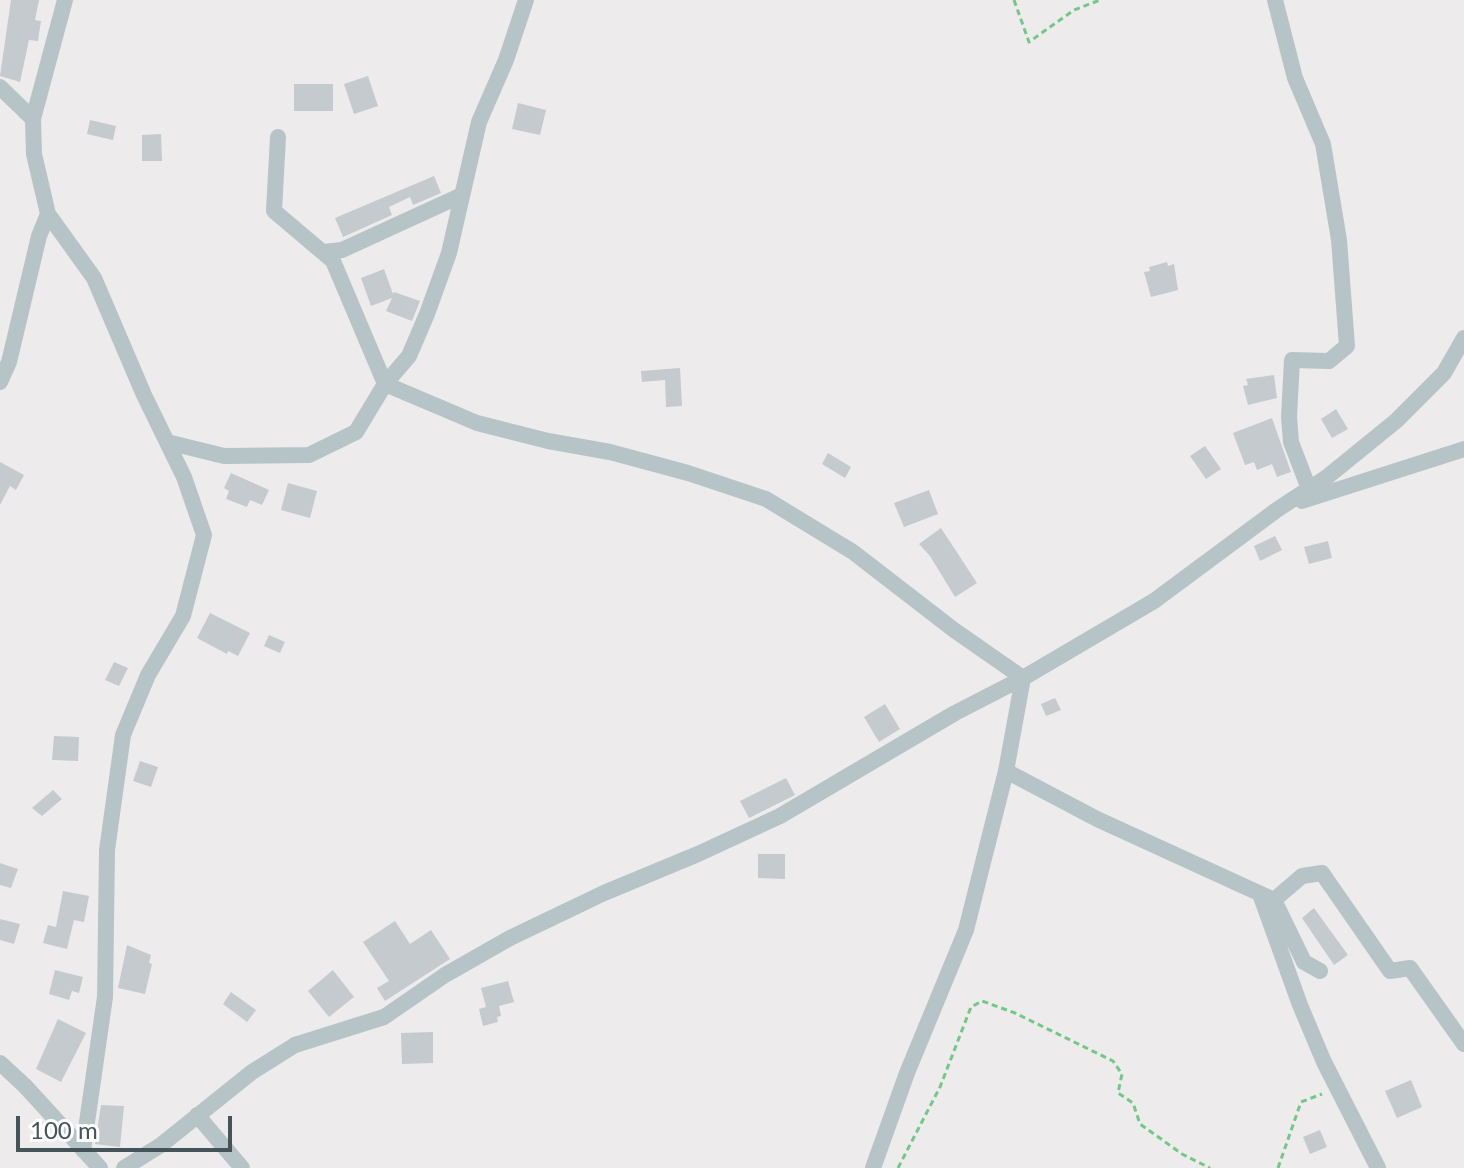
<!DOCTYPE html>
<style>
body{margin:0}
#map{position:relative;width:1464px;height:1168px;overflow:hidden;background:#eeebec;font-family:Lato,sans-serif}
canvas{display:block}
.scale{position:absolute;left:16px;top:1116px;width:216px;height:36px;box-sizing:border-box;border:4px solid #445458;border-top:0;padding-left:10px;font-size:24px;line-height:28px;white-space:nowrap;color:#445458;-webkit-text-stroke:6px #fff;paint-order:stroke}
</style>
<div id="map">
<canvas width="1464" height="1168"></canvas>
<div class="scale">100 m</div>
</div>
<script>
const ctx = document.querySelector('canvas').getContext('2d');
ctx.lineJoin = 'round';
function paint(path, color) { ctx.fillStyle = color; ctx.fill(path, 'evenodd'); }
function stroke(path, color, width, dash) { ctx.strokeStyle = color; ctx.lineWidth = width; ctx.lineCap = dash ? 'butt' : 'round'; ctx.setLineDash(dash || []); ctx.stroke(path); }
const building = new Path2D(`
 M11,0H39L35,20L41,21L38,41L29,40L20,82L0,76Z
 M368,76L378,106L354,114L344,84Z
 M294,84H333V111H294Z
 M518,103L546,110L540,135L512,129Z
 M90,120L116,126L113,140L87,134Z
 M161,134L162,161H142V135Z
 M434,176L441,193L413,205L410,197L389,207L392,215L343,237L335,218Z
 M1167,262L1168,266L1174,264L1178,290L1151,297L1144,272L1150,271L1149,267Z
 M384,269L393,294L394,292L420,301L412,321L386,311L392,298L371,306L361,278Z
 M680,368L682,406L666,407L665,380L642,382L641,371Z
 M1274,375L1277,398L1248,405L1243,386L1248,385L1246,379Z
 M1336,409L1348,429L1332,438L1321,419Z
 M1272,418L1291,472L1277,477L1272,464L1257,470L1254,462L1245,465L1233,433Z
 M1205,446L1221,469L1206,479L1190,456Z
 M828,453L851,467L845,478L822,464Z
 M0,462L24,475L16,490L10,486L0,505Z
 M231,473L269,490L262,505L250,500L247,507L226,499L229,491L224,488Z
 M288,483L317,491L310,518L281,510Z
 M929,490L938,514L904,527L894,503Z
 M941,528L977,583L955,597L930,556L919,544Z
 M1275,536L1282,550L1260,561L1254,546Z
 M1328,541L1332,558L1309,564L1304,547Z
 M210,613L250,633L238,656L228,651L227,654L197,638Z
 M269,635L285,642L280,653L264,646Z
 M114,662L128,668L119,686L105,680Z
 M1055,698L1061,710L1046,716L1041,704Z
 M885,704L900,729L879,742L864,717Z
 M54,736L79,737L78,761L52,760Z
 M140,761L158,767L151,787L133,781Z
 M786,778L795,795L749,818L740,801Z
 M53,790L62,799L42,816L32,808Z
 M758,854H785V879L758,878Z
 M0,863L18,869L11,888L0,885Z
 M63,891L89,896L84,922L74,920L67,949L43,943L48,925L56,927Z
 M1314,908L1348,955L1334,965L1302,918Z
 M0,919L20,924L14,944L0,940Z
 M395,921L410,944L431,930L450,959L385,1001L377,988L389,981L363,942Z
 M127,945L151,955L149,963L152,964L145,994L118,988Z
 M55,970L83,977L79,993L72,991L69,1000L49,994Z
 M333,970L354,997L329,1017L308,991Z
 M508,981L514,1002L499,1006L501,1016L497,1017L498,1022L483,1026L479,1009L486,1007L481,988Z
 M231,992L256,1010L247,1022L223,1004Z
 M58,1019L86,1033L61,1082L36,1069Z
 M433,1032V1063L402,1064L401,1033Z
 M1411,1080L1422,1107L1397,1118L1385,1091Z
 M101,1105L124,1106L120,1147L95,1144Z
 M1320,1130L1327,1147L1310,1154L1303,1137Z`);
const path = new Path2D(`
 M1014,0L1029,42L1074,10L1100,0
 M898,1168L940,1087L971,1007L982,1001L1015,1013L1113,1061L1122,1074L1118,1093L1133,1103L1140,1124L1182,1154L1210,1168
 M1278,1168L1301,1102L1322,1094`);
const minor = new Path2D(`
 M1275,0L1295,78L1323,144L1339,240L1347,346L1329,361L1292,360L1289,417L1291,442L1309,489
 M0,87L33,119
 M278,137L274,211L333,261L385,384L409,356L427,314L449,253L479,122L506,60L526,0
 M48,214L94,278L144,395L184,477L204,535L183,616L148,675L123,735L107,850L105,997L83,1150
 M323,252L342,250L462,195
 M0,382L9,362L39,236L48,214L34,154L33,119L65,0
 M167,442L224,456L309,455L356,432L385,384L477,423L548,441L610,452L688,473L766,499L853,552L954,630L1023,678L1006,771L966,930L907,1073L873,1168
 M1302,501L1464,449
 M1006,771L1097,819L1274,900L1302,876L1322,873L1390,971L1410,968L1464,1044
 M1260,894L1300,1005L1324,1062L1378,1168
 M1274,900L1304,962L1320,971
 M0,1063L25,1086L100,1168
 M197,1115L242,1168
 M124,1168L161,1145L252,1072L295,1045L384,1017L445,975L510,938L604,893L698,854L780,816L955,713L1023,678L1154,601L1278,509L1327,477L1396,421L1444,373L1464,338`);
paint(building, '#c5cace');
stroke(path, '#72c886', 3, [6, 4]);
stroke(minor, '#b6c4c8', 16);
</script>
